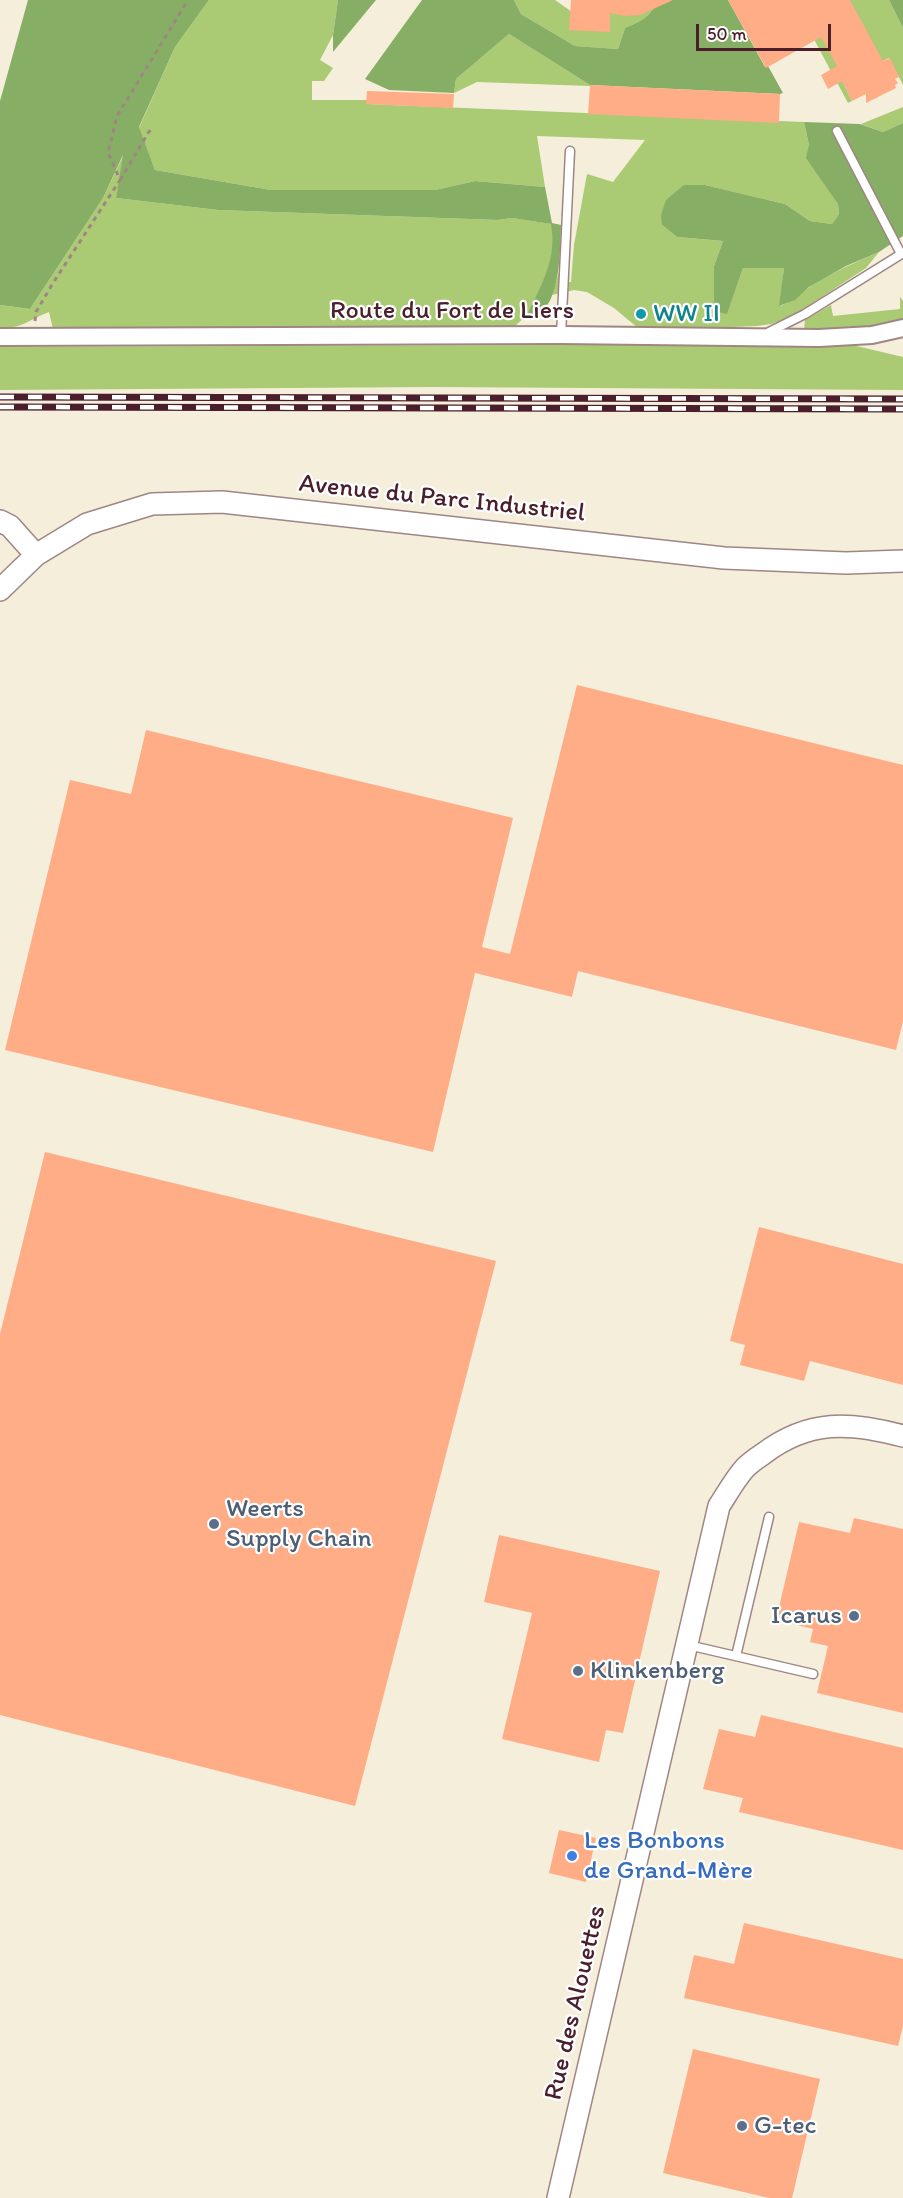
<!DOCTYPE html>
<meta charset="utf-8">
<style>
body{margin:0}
#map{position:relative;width:903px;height:2198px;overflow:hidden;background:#f4eedb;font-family:Itim,sans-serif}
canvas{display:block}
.scale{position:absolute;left:696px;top:24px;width:135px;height:27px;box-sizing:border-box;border:3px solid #4a1f2b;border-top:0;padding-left:8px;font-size:18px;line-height:21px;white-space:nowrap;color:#4a1f2b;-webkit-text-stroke:4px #fff;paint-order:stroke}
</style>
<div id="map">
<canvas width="903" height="2198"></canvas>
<div class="scale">50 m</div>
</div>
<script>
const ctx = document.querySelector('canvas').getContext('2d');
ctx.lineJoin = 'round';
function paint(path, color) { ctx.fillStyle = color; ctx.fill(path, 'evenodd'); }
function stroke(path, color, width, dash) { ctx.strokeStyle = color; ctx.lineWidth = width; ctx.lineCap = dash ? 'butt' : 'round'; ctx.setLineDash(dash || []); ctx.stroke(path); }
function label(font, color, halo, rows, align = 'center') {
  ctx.font = font + ' Itim,sans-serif'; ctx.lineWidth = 4.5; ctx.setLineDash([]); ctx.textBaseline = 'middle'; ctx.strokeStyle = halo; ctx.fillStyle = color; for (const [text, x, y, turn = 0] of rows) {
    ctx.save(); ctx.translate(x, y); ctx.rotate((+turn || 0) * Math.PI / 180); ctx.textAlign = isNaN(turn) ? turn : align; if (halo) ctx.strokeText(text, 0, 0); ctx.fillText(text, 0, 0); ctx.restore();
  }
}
const green = new Path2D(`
 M209,0H338L333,35L320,60L333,68L324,81H312V100H367V104L804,122L809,145L825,183L838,204L839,214L832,224L810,221L785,204L705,185L662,225L677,237L723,241L714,266L727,313L743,268H784L780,306C796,300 798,295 811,286C833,272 856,262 879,252L866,268L808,306L790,317L771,324L757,326L662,330L638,328L614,308L587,292L574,290L552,295L560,269L561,239L569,235L568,282H571L574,245L587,174L613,182L645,140L537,136L545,187L475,181L435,190H271L155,170L139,128L175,47Z
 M514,0H555L582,19L659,0C648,18 644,20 625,28L618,49L575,46L521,14Z
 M793,0H889L903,28V85L889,58L842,80L852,101L848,103Z
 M509,34L590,85V86L477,82L454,93L456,79Z
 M903,107V123L883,132L861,124Z
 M125,152L116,198L218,210L498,220L512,218L552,224L553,244L549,270L527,315L515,326L501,328L53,329L49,312C28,320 24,328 0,328V305L30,309L103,198Z
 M900,297L903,301V321L851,330H804L805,320L831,305L833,316L900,309Z
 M848,344L903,357V390L433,387L0,390V347Z`);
const forest = new Path2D(`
 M28,0H209L175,47L139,127L155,170L271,190H435L475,181L545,187L552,223L561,225C560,247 562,319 527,315C542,283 557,260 551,224L512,218L498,220L218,210L116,198L123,155L103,198L30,309L0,305V101Z
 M338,0H376L333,52V35Z
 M422,0H514L521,14L575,46L618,49L625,28C644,20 648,18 659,0H728L765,67L768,66L783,93L780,94L590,85L509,34L456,79L454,93L389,90L365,79Z
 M889,0H903V28Z
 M804,122L860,124L883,132L903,123V236L879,252L846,266L809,287L795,300L779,306L784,268H743L727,314L714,311V266L723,241L677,237L662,225L661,215L666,200L684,185H705L785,204L810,221L832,224L839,214L838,204L806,158L809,145Z`);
const building = new Path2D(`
 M571,0H673L640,15L625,16L610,13V32L569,30Z
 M728,0H850L883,61L890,58L899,77L895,79L898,83L895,85L896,88L866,103V94L852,101L842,81L828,89L821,75L837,66L821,37L766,68Z
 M590,85L780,94L779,123L588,114Z
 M367,91L454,94L453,108L366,104Z
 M577,685L903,765V1021L896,1050L578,971L572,997L475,973L433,1152L5,1050L70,780L131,794L146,730L513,818L482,947L510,954Z
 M45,1152L496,1261L355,1806L0,1715V1334Z
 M759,1227L903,1264V1385L810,1361L804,1381L740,1365L745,1345L730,1341Z
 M854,1518L903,1529V1713L817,1693L828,1646L810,1642L813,1629L776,1620L799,1522L850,1533Z
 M499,1535L660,1571L623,1733L606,1730L599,1762L502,1739L532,1613L484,1602Z
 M761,1715L903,1748V1850L739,1812L743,1798L703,1789L719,1729L755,1737Z
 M559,1830L596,1838L586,1882L549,1873Z
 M744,1923L903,1959V2026L898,2046L684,1998L694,1955L734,1964Z
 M693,2049L820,2079L792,2198H769L663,2173Z`);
const path = new Path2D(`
 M120,180L150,130
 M35,321L36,312L53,283L120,180L108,152L117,116L188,0`);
const service = new Path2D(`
 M837,131L901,254
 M561,335L570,151
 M767,337L769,332L805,314L903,253
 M688,1645L813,1674
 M736,1656L769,1517`);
const minor = new Path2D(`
 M0,337L561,335L819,338L872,335L903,328`);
const tertiary = new Path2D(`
 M0,521L10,526L36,555
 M0,590L36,555L87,524L152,504L222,502L724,558L846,563L903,561
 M558,2198L719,1506C727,1494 735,1479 745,1468C750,1463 757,1458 763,1454C809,1419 850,1422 903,1436`);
const rail = new Path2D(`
 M0,397L903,399
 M0,407L903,409`);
const markers = [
 [641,314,6,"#0f9aa8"],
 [214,1524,6,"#5c6f8a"],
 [854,1616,6,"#5c6f8a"],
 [578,1671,6,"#5c6f8a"],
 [572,1856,6,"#3f7fe0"],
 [742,2126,6,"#5c6f8a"]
];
const streetNames = [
 ["Route du Fort de Liers",452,311],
 ["Avenue du Parc Industriel",442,499,6],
 ["Rue des Alouettes",576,2003,-77]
];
const cultureNames = [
 ["WW II",653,314]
];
const serviceNames = [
 ["Weerts",226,1509],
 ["Supply Chain",226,1539],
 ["Icarus",842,1616,"right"],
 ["Klinkenberg",590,1671],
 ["G-tec",754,2126]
];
const shopNames = [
 ["Les Bonbons",584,1841],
 ["de Grand-Mère",584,1871]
];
paint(green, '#aaca73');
paint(forest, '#87ae65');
paint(building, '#fead86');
stroke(service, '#9f8683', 11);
stroke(minor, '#9f8683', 20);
stroke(tertiary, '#9f8683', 24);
stroke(path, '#9f8683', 3, [4.5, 4.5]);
stroke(service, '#fff', 8);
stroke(minor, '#fff', 16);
stroke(tertiary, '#fff', 21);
stroke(rail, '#4a1f2b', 7);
stroke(rail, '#fff', 4.5, [14]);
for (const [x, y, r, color] of markers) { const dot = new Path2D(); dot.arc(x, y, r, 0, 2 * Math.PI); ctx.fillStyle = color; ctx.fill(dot); stroke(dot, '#fff', 2); }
label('26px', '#4a1f2b', '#fff', streetNames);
label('26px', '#0d838f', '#fff', cultureNames, 'left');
label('26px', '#4e5e75', '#fff', serviceNames, 'left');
label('26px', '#366cbe', '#fff', shopNames, 'left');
</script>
